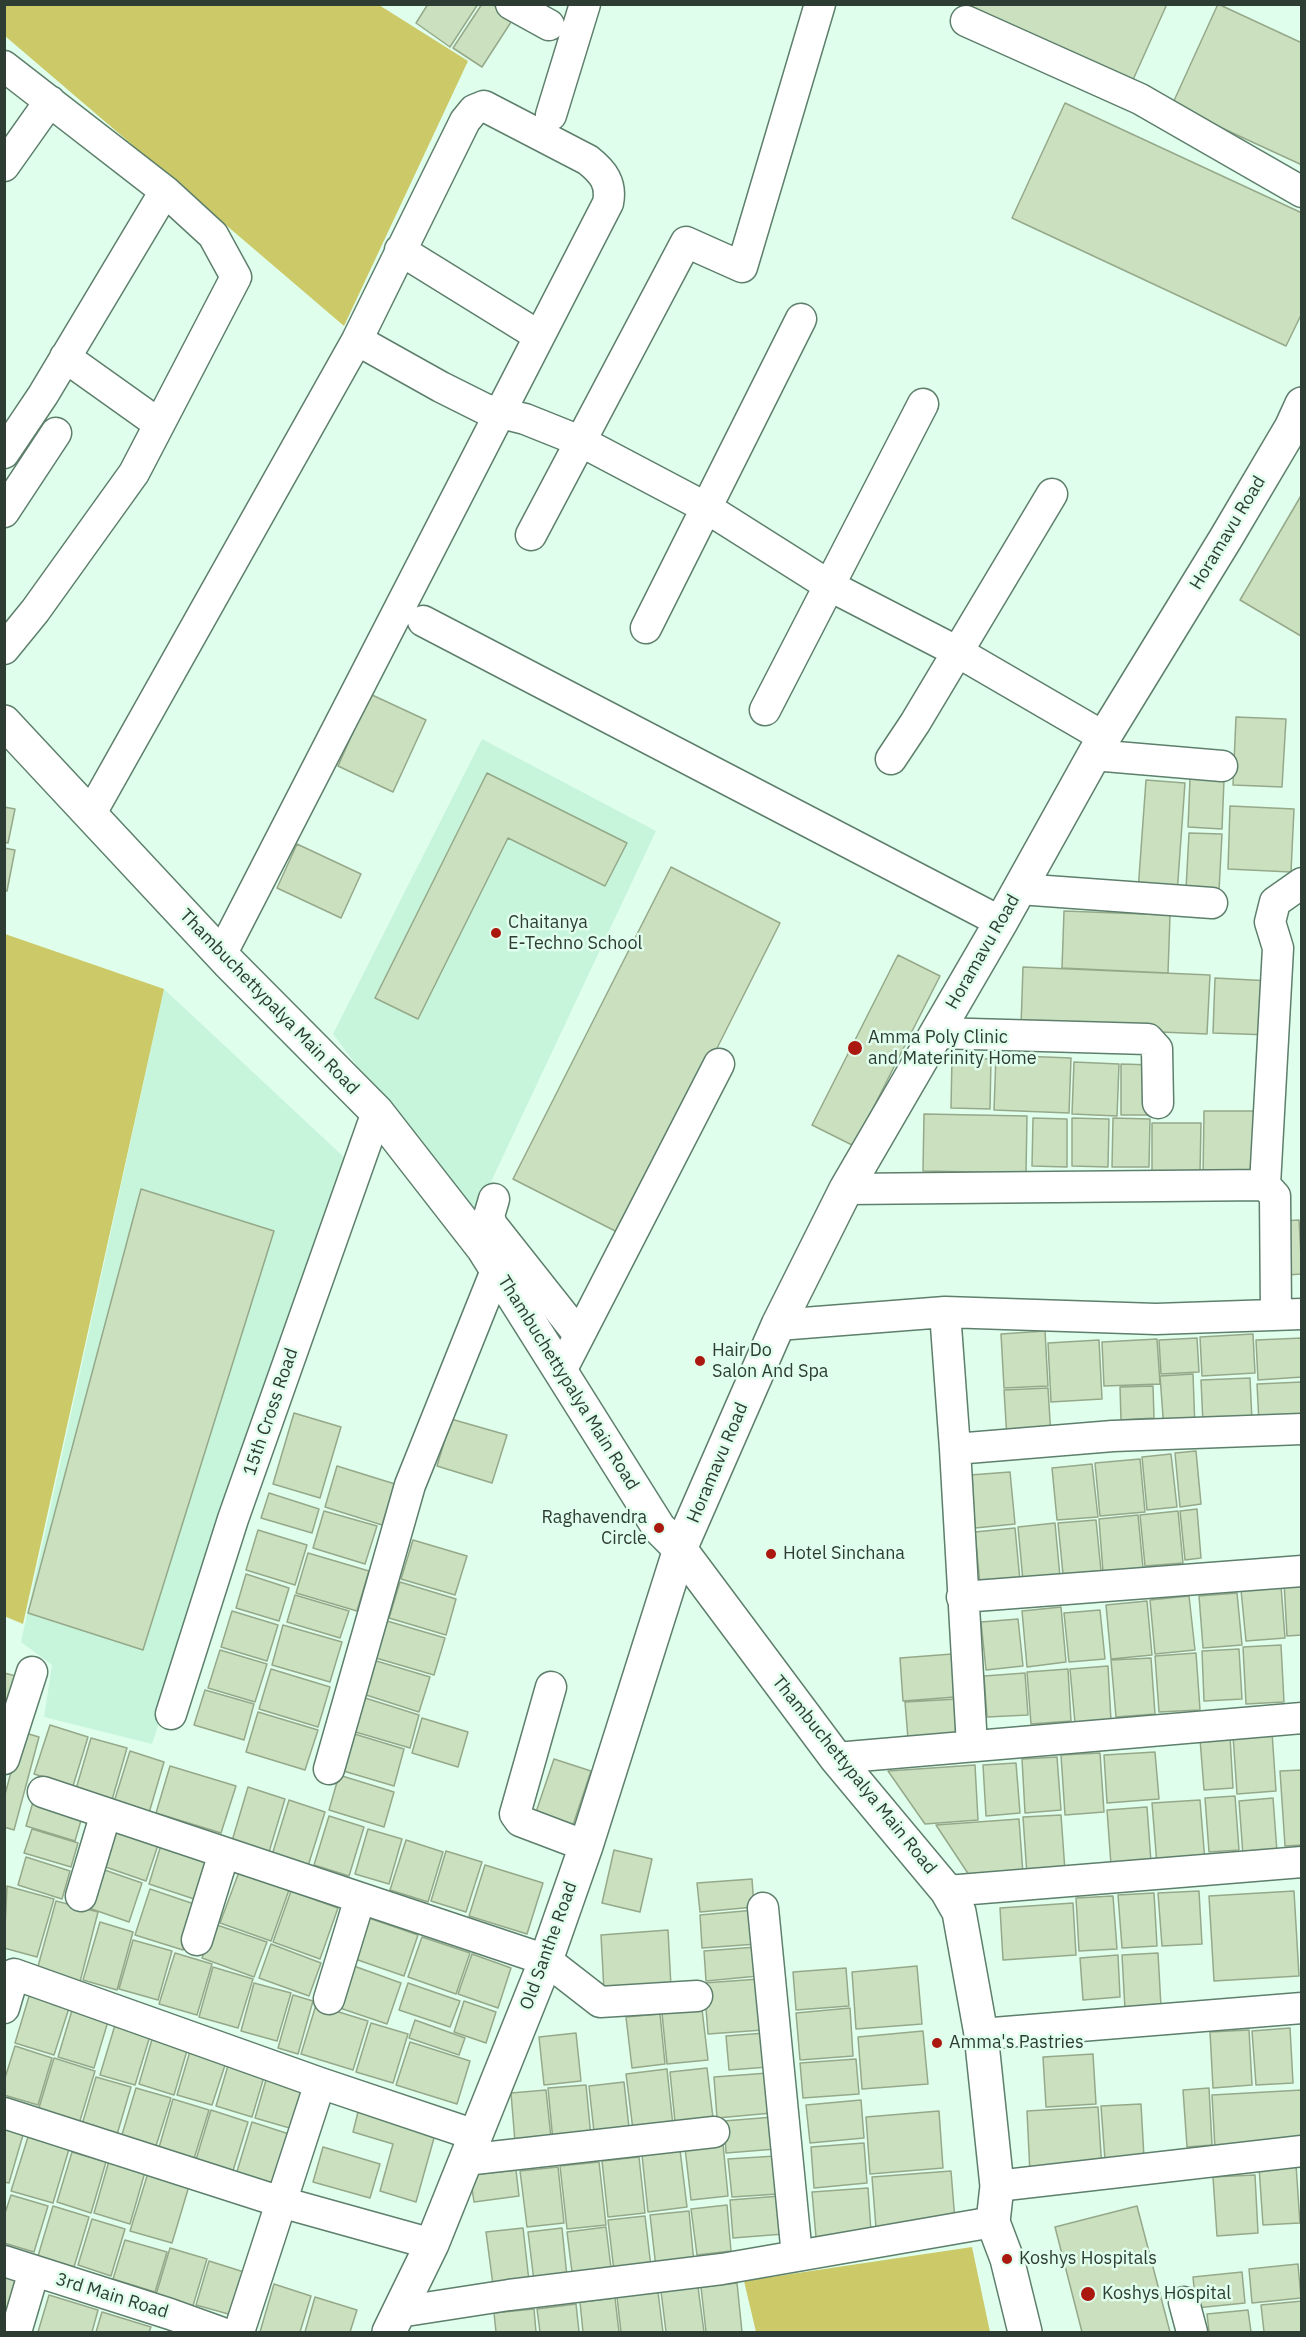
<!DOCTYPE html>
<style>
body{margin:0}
#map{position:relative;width:1306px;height:2337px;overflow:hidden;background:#e0feec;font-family:"IBM Plex Sans",sans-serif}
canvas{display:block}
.frame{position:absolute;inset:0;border:6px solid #2e3d34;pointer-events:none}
</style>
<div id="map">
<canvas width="1306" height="2337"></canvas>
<div class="frame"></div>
</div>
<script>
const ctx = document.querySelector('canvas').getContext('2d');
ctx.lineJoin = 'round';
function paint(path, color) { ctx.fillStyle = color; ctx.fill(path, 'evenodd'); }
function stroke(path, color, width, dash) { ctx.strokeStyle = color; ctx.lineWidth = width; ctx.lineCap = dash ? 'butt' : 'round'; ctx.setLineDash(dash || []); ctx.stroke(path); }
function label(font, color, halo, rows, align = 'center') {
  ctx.font = font + ' "IBM Plex Sans",sans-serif'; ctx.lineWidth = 5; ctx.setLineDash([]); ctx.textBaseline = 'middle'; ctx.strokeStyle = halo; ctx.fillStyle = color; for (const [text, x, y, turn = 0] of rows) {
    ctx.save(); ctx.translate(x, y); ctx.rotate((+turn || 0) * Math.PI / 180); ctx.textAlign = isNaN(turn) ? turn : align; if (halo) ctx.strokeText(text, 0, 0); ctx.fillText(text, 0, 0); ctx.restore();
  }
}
const built = new Path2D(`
 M482,739L656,831L473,1220L333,1034Z
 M164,989L346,1159L152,1744L44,1717L52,1665L21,1642Z`);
const green = new Path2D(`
 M6,5H379L468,61L344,326L5,36Z
 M5,934L164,989L23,1624L4,1616Z
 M972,2247L990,2332H756L744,2281Z`);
const building = new Path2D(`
 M428,4H478L450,47L416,23Z
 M482,4H492L513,19L482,67L453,48Z
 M966,4H1167L1132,82Z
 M1218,4L1302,43V165L1172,105Z
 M1065,103L1302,213V313L1286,346L1012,218Z
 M1302,494V634L1301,636L1240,600Z
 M370,694L426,720L393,792L338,766Z
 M1236,717L1286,719L1282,787L1233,785Z
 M487,773L627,843L605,886L508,838L418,1019L375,998Z
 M1190,779L1224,780L1222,829L1188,827Z
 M1146,780L1185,783L1177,894L1138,891Z
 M1230,806L1294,809L1291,872L1228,869Z
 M4,807L15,809L8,843L4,842Z
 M1189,833L1222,834L1219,891L1186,889Z
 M297,844L361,874L341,918L277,888Z
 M4,848L15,850L7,891L4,890Z
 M671,867L780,923L623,1235L513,1179Z
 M1064,911L1170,915L1168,973L1062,968Z
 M898,955L940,976L854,1146L812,1125Z
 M1023,967L1210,975L1207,1034L1021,1026Z
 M1215,978L1271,981L1269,1035L1213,1033Z
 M996,1055L1071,1058L1069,1113L994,1110Z
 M952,1058L991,1059L990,1109L951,1108Z
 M1074,1062L1119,1064L1117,1116L1072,1114Z
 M1121,1064L1153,1065L1152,1115H1121Z
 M1204,1111H1261L1260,1178L1203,1177Z
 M924,1114L1027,1116L1026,1173L923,1171Z
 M1033,1118L1067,1119V1167L1032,1166Z
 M1072,1118L1109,1119L1108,1167L1072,1166Z
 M1113,1118L1150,1119L1149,1167H1112Z
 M1152,1123H1201L1200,1173H1152Z
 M141,1189L274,1231L143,1650L28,1613Z
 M1299,1220L1302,1274L1286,1275L1283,1221Z
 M1045,1331L1048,1386L1004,1388L1001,1334Z
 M1253,1334L1255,1373L1202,1376L1200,1337Z
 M1197,1338L1199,1372L1161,1374L1159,1340Z
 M1302,1338V1377L1258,1380L1256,1340Z
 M1157,1339L1160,1384L1104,1386L1102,1342Z
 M1099,1340L1102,1399L1051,1402L1048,1343Z
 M1193,1374L1195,1429L1164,1430L1160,1376Z
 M1250,1378L1252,1421L1203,1424L1201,1380Z
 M1302,1382V1420L1259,1422L1257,1384Z
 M1153,1386L1154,1418L1121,1420L1120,1387Z
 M1048,1388L1051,1437L1007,1439L1004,1390Z
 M294,1413L341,1427L320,1498L273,1484Z
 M451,1419L507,1435L492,1483L437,1466Z
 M1196,1451L1201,1504L1180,1507L1175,1453Z
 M1171,1454L1177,1507L1147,1510L1142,1457Z
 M1140,1459L1145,1512L1100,1516L1095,1463Z
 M1092,1464L1098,1517L1057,1520L1052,1468Z
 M337,1466L395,1484L382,1525L325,1507Z
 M1010,1472L1015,1524L975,1528L970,1475Z
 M269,1493L319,1509L312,1533L261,1518Z
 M1197,1509L1201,1558L1185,1560L1180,1511Z
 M324,1511L377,1526L365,1564L313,1548Z
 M1178,1511L1183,1563L1145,1566L1140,1515Z
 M1138,1515L1143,1568L1103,1572L1099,1519Z
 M1096,1520L1101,1571L1063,1574L1058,1523Z
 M1055,1523L1060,1577L1023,1581L1018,1527Z
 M1015,1528L1020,1581L980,1584L975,1532Z
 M258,1530L307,1545L295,1585L246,1570Z
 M413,1540L467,1556L455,1595L401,1579Z
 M308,1553L369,1571L357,1611L296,1593Z
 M246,1574L289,1588L279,1621L236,1608Z
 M1302,1581V1635L1287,1636L1284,1582Z
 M400,1582L456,1599L446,1635L389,1618Z
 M1281,1586L1285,1638L1246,1641L1241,1590Z
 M1237,1593L1242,1645L1203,1648L1199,1596Z
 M295,1595L349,1611L340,1638L287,1622Z
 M1189,1596L1195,1650L1155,1654L1150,1600Z
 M1147,1601L1152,1655L1111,1659L1106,1605Z
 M1061,1607L1066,1662L1027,1667L1022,1611Z
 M1100,1610L1105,1659L1069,1662L1064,1613Z
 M232,1611L278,1625L267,1661L221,1647Z
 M1018,1619L1023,1666L986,1670L981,1622Z
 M387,1621L445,1638L434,1675L376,1658Z
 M283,1625L342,1642L330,1682L272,1665Z
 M1281,1645L1284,1702L1246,1704L1243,1647Z
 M1239,1649L1242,1699L1204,1701L1202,1651Z
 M220,1650L267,1664L255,1702L208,1688Z
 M1196,1653L1200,1710L1159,1712L1155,1656Z
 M952,1654L955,1697L903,1701L900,1658Z
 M1151,1658L1155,1714L1116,1717L1111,1660Z
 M373,1660L430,1677L419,1712L363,1694Z
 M1108,1666L1111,1721L1075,1723L1070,1669Z
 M271,1669L330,1687L318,1727L259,1709Z
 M1068,1669L1071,1721L1031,1724L1027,1672Z
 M4,1673L16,1676L4,1718Z
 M1025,1673L1028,1715L987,1717L984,1676Z
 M205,1690L254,1704L244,1740L194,1725Z
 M362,1697L419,1715L410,1748L352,1731Z
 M957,1699L959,1735L908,1739L905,1702Z
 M258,1712L318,1730L305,1770L246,1752Z
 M422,1718L468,1732L458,1767L412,1753Z
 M50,1725L88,1737L73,1786L34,1774Z
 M22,1732L39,1737L14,1830L4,1827V1798Z
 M1272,1732L1276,1791L1237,1794L1233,1735Z
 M351,1733L404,1749L394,1786L340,1770Z
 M1230,1736L1233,1788L1204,1790L1200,1739Z
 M91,1738L127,1748L112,1800L76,1789Z
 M130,1751L164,1762L149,1813L114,1802Z
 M1155,1752L1159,1799L1107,1803L1104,1755Z
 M1100,1753L1104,1812L1065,1815L1061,1755Z
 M1057,1757L1061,1810L1025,1813L1022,1759Z
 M554,1759L591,1771L571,1831L534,1818Z
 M1016,1763L1020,1813L986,1816L983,1765Z
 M975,1765L978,1820L925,1824L888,1771Z
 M170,1766L236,1786L221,1833L156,1813Z
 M1302,1770V1845L1285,1846L1280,1771Z
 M339,1775L394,1792L384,1827L329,1810Z
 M248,1787L285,1799L269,1852L232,1841Z
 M1235,1796L1239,1850L1209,1852L1205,1798Z
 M1273,1798L1277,1852L1243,1855L1239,1801Z
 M289,1800L325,1812L308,1866L272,1855Z
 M1200,1800L1205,1862L1157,1865L1152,1803Z
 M33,1802L82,1817L75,1841L26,1826Z
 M1147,1807L1151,1862L1111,1865L1107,1810Z
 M1061,1815L1065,1871L1027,1875L1023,1817Z
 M329,1816L364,1827L349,1876L314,1865Z
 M1019,1819L1023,1874L971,1878L936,1825Z
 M109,1826L159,1842L146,1881L97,1864Z
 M32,1829L78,1843L71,1867L24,1853Z
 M368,1829L402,1839L389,1884L355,1874Z
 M406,1840L443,1852L428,1902L390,1890Z
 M161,1845L213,1862L200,1901L149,1884Z
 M614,1850L652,1859L640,1912L602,1903Z
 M446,1851L482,1862L466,1912L431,1901Z
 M26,1857L70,1871L62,1899L18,1885Z
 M485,1865L543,1883L527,1934L469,1916Z
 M96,1867L142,1883L129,1922L83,1906Z
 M239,1872L289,1890L271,1941L220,1923Z
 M752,1879L754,1907L700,1912L697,1883Z
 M7,1886L54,1899L37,1957L4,1948Z
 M150,1889L197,1905L183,1950L135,1935Z
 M291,1891L338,1908L320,1959L273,1942Z
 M1199,1891L1202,1944L1162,1946L1158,1893Z
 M1294,1891L1299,1976L1214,1981L1209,1896Z
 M1154,1893L1157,1946L1122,1948L1118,1895Z
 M1113,1896L1117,1949L1079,1951L1076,1898Z
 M56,1901L98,1912L80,1982L37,1970Z
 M1073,1903L1076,1955L1003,1960L1000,1908Z
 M755,1910L757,1944L702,1948L700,1915Z
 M369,1918L418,1935L404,1976L355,1959Z
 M100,1922L133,1932L117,1990L83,1980Z
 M214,1924L267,1942L254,1977L202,1958Z
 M668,1930L671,1987L604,1991L601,1935Z
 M422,1937L470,1953L456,1994L408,1977Z
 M133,1940L172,1951L158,2000L119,1989Z
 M271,1944L321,1963L309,1996L259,1978Z
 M756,1947L758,1976L706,1981L704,1951Z
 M175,1953L212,1964L197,2015L159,2004Z
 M1158,1953L1161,2007L1125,2010L1122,1955Z
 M472,1954L511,1968L498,2008L458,1994Z
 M1118,1955L1120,1997L1083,2000L1080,1958Z
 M351,1965L401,1983L387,2024L337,2007Z
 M917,1966L922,2024L856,2029L852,1972Z
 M213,1967L253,1979L238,2028L199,2017Z
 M846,1968L849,2006L796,2010L793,1972Z
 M759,1979L763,2030L708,2034L704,1983Z
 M254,1983L291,1993L277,2041L241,2031Z
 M408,1983L460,2001L450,2027L399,2010Z
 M30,1993L70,2005L54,2055L15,2043Z
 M293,1995L313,2001L298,2054L278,2048Z
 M464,2001L496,2012L486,2043L454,2032Z
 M316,2005L368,2021L353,2070L301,2054Z
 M73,2007L109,2018L94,2068L58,2057Z
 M850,2008L853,2056L800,2060L796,2013Z
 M702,2009L708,2060L667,2064L662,2013Z
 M660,2014L665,2064L632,2068L626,2017Z
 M415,2020L465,2038L459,2055L409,2038Z
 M371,2023L408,2034L393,2083L356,2072Z
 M115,2025L150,2036L135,2085L100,2075Z
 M1290,2028L1293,2083L1256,2085L1252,2031Z
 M1249,2030L1252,2085L1213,2088L1210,2032Z
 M923,2031L928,2084L862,2089L858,2037Z
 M576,2033L581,2081L544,2085L539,2037Z
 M765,2033L768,2067L729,2070L726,2036Z
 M153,2036L188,2047L174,2095L139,2084Z
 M410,2042L470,2061L457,2104L396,2085Z
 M15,2046L52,2058L38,2105L4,2095V2081Z
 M191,2048L227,2059L212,2105L177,2095Z
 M1093,2054L1096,2104L1046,2107L1043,2057Z
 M54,2058L95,2071L79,2124L38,2111Z
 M230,2059L266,2070L252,2117L216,2106Z
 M856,2059L859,2094L803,2098L800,2063Z
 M707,2068L713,2118L675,2122L670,2072Z
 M667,2069L673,2126L633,2130L626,2074Z
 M268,2073L307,2084L293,2129L255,2118Z
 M768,2073L772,2113L717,2118L714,2077Z
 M96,2077L131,2087L116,2138L81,2128Z
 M624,2082L629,2128L594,2132L589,2086Z
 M586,2085L591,2137L553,2141L548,2088Z
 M136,2088L171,2098L155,2149L121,2138Z
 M1209,2088L1212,2145L1187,2147L1183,2090Z
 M546,2090L551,2138L515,2142L511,2093Z
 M1302,2090V2143L1215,2149L1212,2095Z
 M173,2099L209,2110L193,2162L158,2151Z
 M861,2100L864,2138L810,2143L806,2105Z
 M1141,2104L1144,2158L1105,2160L1101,2106Z
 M1098,2107L1102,2170L1030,2174L1027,2111Z
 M359,2108L436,2131L416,2202L380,2191L393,2144L353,2132Z
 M211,2110L248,2122L232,2174L195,2163Z
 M939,2111L943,2168L870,2174L866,2117Z
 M773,2117L776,2149L726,2153L724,2121Z
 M252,2122L292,2135L275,2190L235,2178Z
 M4,2129L23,2135L9,2183L4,2182Z
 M28,2137L69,2149L53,2203L11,2191Z
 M864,2143L867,2183L814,2188L811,2147Z
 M723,2144L728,2196L691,2200L685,2148Z
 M323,2147L380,2164L370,2198L313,2182Z
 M680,2150L687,2207L648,2212L642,2155Z
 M72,2152L106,2162L91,2213L57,2202Z
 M776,2156L778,2194L732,2197L728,2159Z
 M639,2157L645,2213L608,2217L602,2161Z
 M109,2161L145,2172L130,2224L94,2213Z
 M599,2162L606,2225L567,2229L560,2166Z
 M1296,2165L1300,2223L1263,2225L1259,2167Z
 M558,2167L564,2223L527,2227L520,2171Z
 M516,2170L519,2196L474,2202L470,2175Z
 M951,2171L955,2221L876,2228L872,2177Z
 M148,2173L189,2186L172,2243L130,2231Z
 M1255,2175L1258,2233L1217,2236L1213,2177Z
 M868,2188L871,2232L816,2237L812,2192Z
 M11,2195L48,2206L34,2252L4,2243V2216Z
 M780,2196L784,2234L733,2238L730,2200Z
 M727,2205L731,2251L697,2255L691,2209Z
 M53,2206L89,2217L74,2267L38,2256Z
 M1137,2206L1170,2332H1082L1055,2227Z
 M689,2211L694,2263L656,2268L650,2215Z
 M645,2216L651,2267L614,2271L608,2220Z
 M92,2219L125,2229L111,2276L78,2265Z
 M606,2227L611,2268L572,2272L567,2232Z
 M523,2228L529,2281L493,2285L486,2232Z
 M562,2228L567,2277L534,2281L528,2232Z
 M125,2240L167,2252L155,2292L113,2279Z
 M170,2248L207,2259L192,2309L155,2298Z
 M209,2261L244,2272L232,2315L196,2305Z
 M1298,2264L1301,2298L1252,2303L1249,2269Z
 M1242,2272L1245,2303L1196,2308L1193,2277Z
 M4,2275L22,2280L12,2316L4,2313Z
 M737,2283L742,2332H706L701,2287Z
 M274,2284L311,2296L300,2332H260Z
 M698,2287L704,2332H666L661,2291Z
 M658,2292L663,2332H621L617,2297Z
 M49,2295L98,2310L92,2332H38Z
 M315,2297L357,2310L350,2332H305Z
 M615,2298L619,2332H583L580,2302Z
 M1302,2301V2332H1264L1261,2305Z
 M576,2304L579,2332H540L537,2309Z
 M534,2309L536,2332H496L494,2313Z
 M1248,2310L1251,2332H1209L1207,2314Z
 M102,2312L151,2327L149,2332H96Z`);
const street = new Path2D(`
 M511,4L549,25
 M966,21L1140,99L1302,192
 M4,66L165,191L213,235L236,277L134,473L35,611L4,649
 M551,115L585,4
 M4,166L50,101
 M400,250L539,336
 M357,340L441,387L485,409L525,419L580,441L705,507L830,586L956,651L1104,737
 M65,357L159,424
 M4,453L43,395L165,191
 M4,512L56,433
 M531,535L686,242L742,267L820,4
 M423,621L1001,922
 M646,628L801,319
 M765,710L923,404
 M1093,755L1222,766
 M891,759L915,723L1052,494
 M90,815L357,340L465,121L474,110L484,106L588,160C603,172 612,183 608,203L221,955
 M1019,889L1212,903
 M936,1033L1148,1039L1157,1049L1158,1103
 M1265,1185L1278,948L1270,922L1275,902L1302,883
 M846,1189L1265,1185L1275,1196L1276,1313
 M494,1199L489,1216L492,1225L579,1335
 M945,1312L955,1449L972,1746
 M778,1325L945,1312L1156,1319L1302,1314
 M561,1371L719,1064
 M955,1449L1113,1436L1302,1429
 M962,1597L1302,1571
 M551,1687L515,1814L520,1821L586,1846
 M171,1714L233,1519L377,1112
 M836,1758L1302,1718
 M4,1759L32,1672
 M329,1769L410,1485L497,1268
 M43,1792L546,1960L600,2002L697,1996
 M947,1891L1302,1862
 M81,1896L106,1813
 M763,1908L797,2256
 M197,1940L224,1853
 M329,1999L360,1898
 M4,2008L14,1974L320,2083L475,2135
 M981,2034L1302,2008
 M4,2113L281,2202L432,2244
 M465,2160L714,2132
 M997,2186L1302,2151
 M4,2261L170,2314L220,2332
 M1184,2302L1192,2332
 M399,2312L509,2295L722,2269L993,2222
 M16,2332L34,2271
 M239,2332L320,2083`);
const secondary = new Path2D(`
 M4,722L228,962L377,1112L483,1248L659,1528L680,1549L836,1758L947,1891L959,1912L981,2034L997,2186L993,2222L1007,2259L1025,2332
 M389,2332L432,2244L546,1960L586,1846L680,1549L778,1325L846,1189L1001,922L1104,737L1226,538L1291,428L1302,404`);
const markers = [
 [496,933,6,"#aa180f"],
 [855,1048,8,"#aa180f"],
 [700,1361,6,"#aa180f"],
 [659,1528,6,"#aa180f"],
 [771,1554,6,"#aa180f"],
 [937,2043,6,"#aa180f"],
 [1007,2259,6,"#aa180f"],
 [1088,2294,8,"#aa180f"]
];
const streetNames = [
 ["Horamavu Road",1228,533,-59],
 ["Horamavu Road",983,952,-60],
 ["Thambuchettypalya Main Road",269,1002,46],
 ["Thambuchettypalya Main Road",568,1383,58],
 ["15th Cross Road",271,1412,-71],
 ["Horamavu Road",718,1463,-67],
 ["Thambuchettypalya Main Road",854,1775,51],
 ["Old Santhe Road",549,1946,-70],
 ["3rd Main Road",112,2296,17]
];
const poiNames = [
 ["Chaitanya",508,923],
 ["E-Techno School",508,944],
 ["Amma Poly Clinic",868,1038],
 ["and Materinity Home",868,1059],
 ["Hair Do",712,1351],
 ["Salon And Spa",712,1372],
 ["Raghavendra",647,1518,"right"],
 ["Circle",647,1539,"right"],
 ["Hotel Sinchana",783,1554],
 ["Amma's Pastries",949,2043],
 ["Koshys Hospitals",1019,2259],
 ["Koshys Hospital",1102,2294]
];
paint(built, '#c7f5db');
paint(green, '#cbc968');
paint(building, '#cbe0bf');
stroke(building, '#95a98a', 1.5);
stroke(street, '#5d7f6c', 33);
stroke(secondary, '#5d7f6c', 36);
stroke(street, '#fff', 30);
stroke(secondary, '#fff', 33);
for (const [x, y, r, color] of markers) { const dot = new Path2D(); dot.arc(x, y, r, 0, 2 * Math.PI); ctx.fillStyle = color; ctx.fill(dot); stroke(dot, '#e0feec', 2); }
label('18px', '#2e3d34', '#e0feec', streetNames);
label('18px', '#2e3d34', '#e0feec', poiNames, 'left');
</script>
